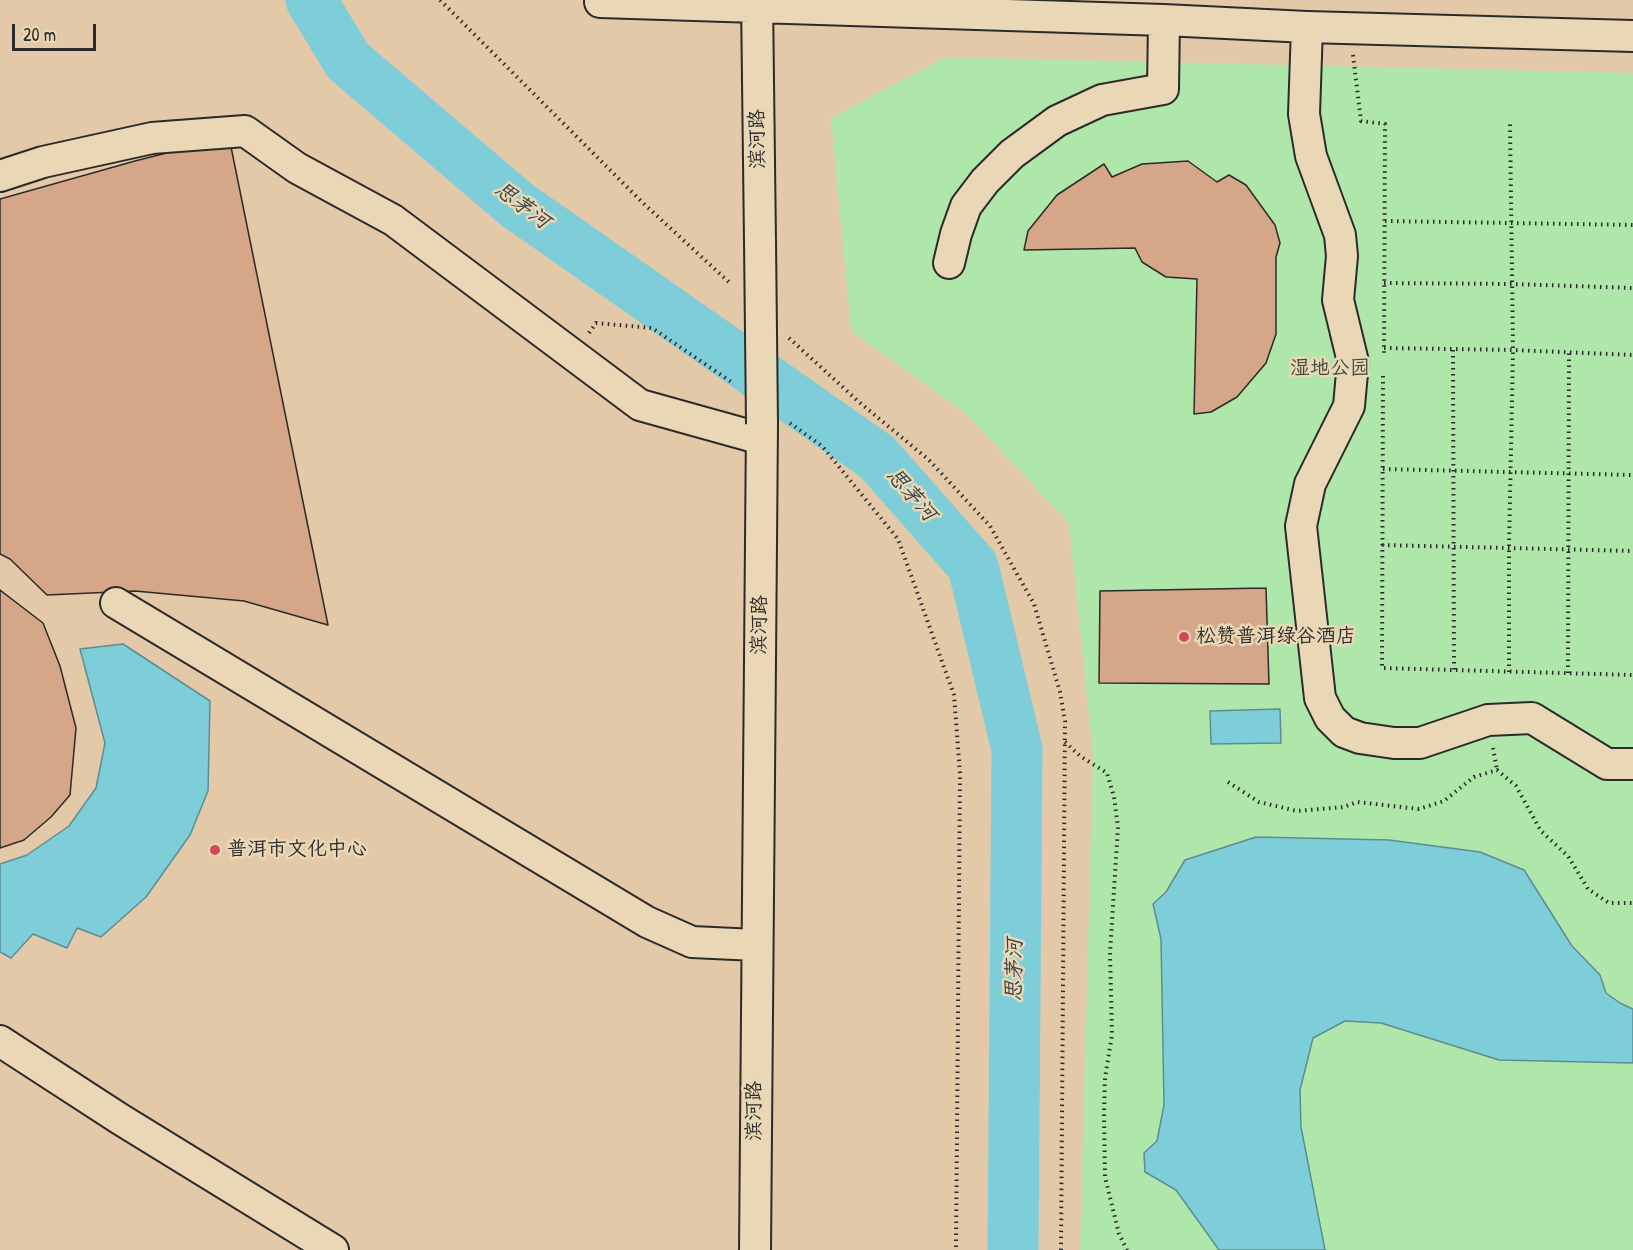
<!DOCTYPE html>
<html>
<head>
<meta charset="utf-8">
<style>
  body { margin:0 }
  #map { position:relative; width:1633px; height:1250px; overflow:hidden; background:#e4c9a8; font-family:"Patrick Hand",sans-serif }
  canvas { display:block }
  .scale { position:absolute; left:12px; top:24px; width:84px; height:27px; box-sizing:border-box; border:3px solid #2b2b2b; border-top:0; padding-left:8px; font-size:18px; line-height:21px; white-space:nowrap; color:#2b2b2b; -webkit-text-stroke:4px #e9d7b5; paint-order:stroke }
</style>
</head>
<body>
<div id="map">
<canvas width="1633" height="1250"></canvas>
<div class="scale">20 m</div>
</div>
<script>
const c = document.querySelector('canvas').getContext('2d');
c.lineJoin = 'round';
function fillPath(path, color) { c.fillStyle = color; c.fill(path, 'evenodd'); }
const shape = rows => new Path2D(rows.map(r => 'M' + r).join(''));
function trace(path, color, width, dash) { c.strokeStyle = color; c.lineWidth = width; c.lineCap = dash ? 'butt' : 'round'; c.setLineDash(dash || []); c.stroke(path); }
function write(font, color, halo, rows, align = 'center') {
  c.font = font + ' "Patrick Hand","LXGW WenKai TC",sans-serif'; c.lineWidth = 5; c.setLineDash([]); c.textBaseline = 'middle'; c.strokeStyle = halo; c.fillStyle = color; for (const [text, x, y, turn = 0] of rows) {
    c.save(); c.translate(x, y); c.rotate((+turn || 0) * Math.PI / 180); c.textAlign = isNaN(turn) ? turn : align; if (halo) c.strokeText(text, 0, 0); c.fillText(text, 0, 0); c.restore();
  }
}
fillPath(shape([
  [945,57,1633,73,1633,1250,1080,1250,1093,755,1069,523,965,413,851,331,831,118]
]), '#afe6a9');
const water = shape([
  [123,644,210,701,208,791,190,835,146,897,101,937,77,928,67,948,33,934,11,958,0,952,0,864,27,855,69,826,96,788,105,743,80,649,123,644],
  [1280,709,1281,743,1211,744,1210,711,1280,709],
  [1256,837,1389,840,1480,852,1524,870,1572,946,1600,975,1606,993,1620,1003,1633,1009,1633,1063,1499,1060,1381,1023,1345,1021,1313,1038,1300,1090,1301,1127,1325,1250,1219,1250,1176,1190,1145,1172,1144,1153,1157,1141,1164,1105,1161,939,1153,904,1166,892,1185,860,1256,837]
]);
fillPath(water, '#7eced9');
trace(water, '#5d8d93', 1.5);
trace(shape([
  [311,0,348,61,517,205,877,457,973,566,1017,749,1013,1250]
]), '#7eced9', 51);
const building = shape([
  [229,137,328,625,244,601,135,591,47,595,10,559,0,554,0,199,135,161,229,137],
  [1188,161,1217,182,1229,175,1246,185,1275,225,1280,243,1276,257,1276,334,1266,363,1237,397,1211,412,1194,414,1197,279,1166,277,1142,262,1135,248,1024,250,1028,231,1057,195,1104,164,1112,177,1142,164,1188,161],
  [1266,588,1269,684,1099,683,1100,591,1266,588],
  [0,590,43,623,60,666,76,728,70,795,51,817,24,840,0,848,0,590]
]);
fillPath(building, '#d5a687');
trace(building, '#2b2b2b', 1.5);
const minor = shape([
  [757,0,760,241],
  [600,2,1164,20,1307,27,1633,36],
  [1307,27,1304,114,1311,156,1340,235,1342,256,1338,300,1353,362,1349,406,1310,484,1301,526,1320,698,1330,718,1344,732,1360,738,1394,743,1420,743,1488,720,1532,718,1607,764,1633,764],
  [0,176,43,162,152,138,245,131,297,168,393,220,640,405,762,439],
  [949,263,956,234,966,206,985,181,1012,154,1057,121,1102,100,1163,89,1164,20],
  [116,603,647,922,692,942,756,945],
  [0,1041,120,1119,333,1250],
  [755,1250,762,424]
]);
trace(minor, '#2b2b2b', 34);
trace(shape([
  [440,0,643,203,731,284],
  [1353,55,1361,121,1385,124,1384,356],
  [1385,221,1633,225],
  [1384,283,1512,284,1633,288],
  [589,333,596,323,652,328,733,383],
  [789,338,859,402,929,460,990,526,1034,604,1060,692,1065,721,1061,1250],
  [1384,348,1513,350,1633,355],
  [1453,350,1454,670],
  [1383,376,1382,668,1633,675],
  [790,423,822,446,898,539,954,695,960,773,956,1250],
  [1383,469,1633,475],
  [1382,545,1633,551],
  [1509,672,1509,547,1513,350,1510,124],
  [1568,673,1569,353],
  [1065,742,1080,756,1107,773,1114,797,1118,827,1110,953,1112,1035,1105,1078,1104,1114,1105,1177,1119,1234,1127,1250],
  [1493,748,1497,770],
  [1228,782,1259,802,1297,811,1344,807,1357,802,1419,809,1444,801,1474,777,1497,770,1516,786,1541,831,1568,856,1588,889,1609,903,1633,903]
]), '#2b2b2b', 4, [1.5, 4.5]);
trace(minor, '#e9d7b5', 30);
const minorBridge = shape([
  [760,241,762,424]
]);
trace(minorBridge, '#2b2b2b', 34, []);
trace(minorBridge, '#e9d7b5', 30);
for (const [x, y, r, color] of [
  [1184,637,6,"#d1495b"],
  [215,850,6,"#d1495b"]
]) { const dot = new Path2D(); dot.arc(x, y, r, 0, 2 * Math.PI); c.fillStyle = color; c.fill(dot); trace(dot, '#e9d7b5', 2); }
write('20px', '#2b2b2b', '#e9d7b5', [
  ["滨河路",758,139,-91],
  ["滨河路",760,625,-89],
  ["滨河路",755,1111,-90]
]);
write('20px', '#3f473e', '#e9d7b5', [
  ["湿地公园",1330,369]
]);
write('20px', '#2b2b2b', '#e9d7b5', [
  ["松赞普洱绿谷酒店",1196,637],
  ["普洱市文化中心",227,850]
], 'left');
write('italic 21px', '#374345', '#e9d7b5', [
  ["思茅河",522,206,37],
  ["思茅河",911,495,49],
  ["思茅河",1015,970,-89]
]);
</script>
</body>
</html>
